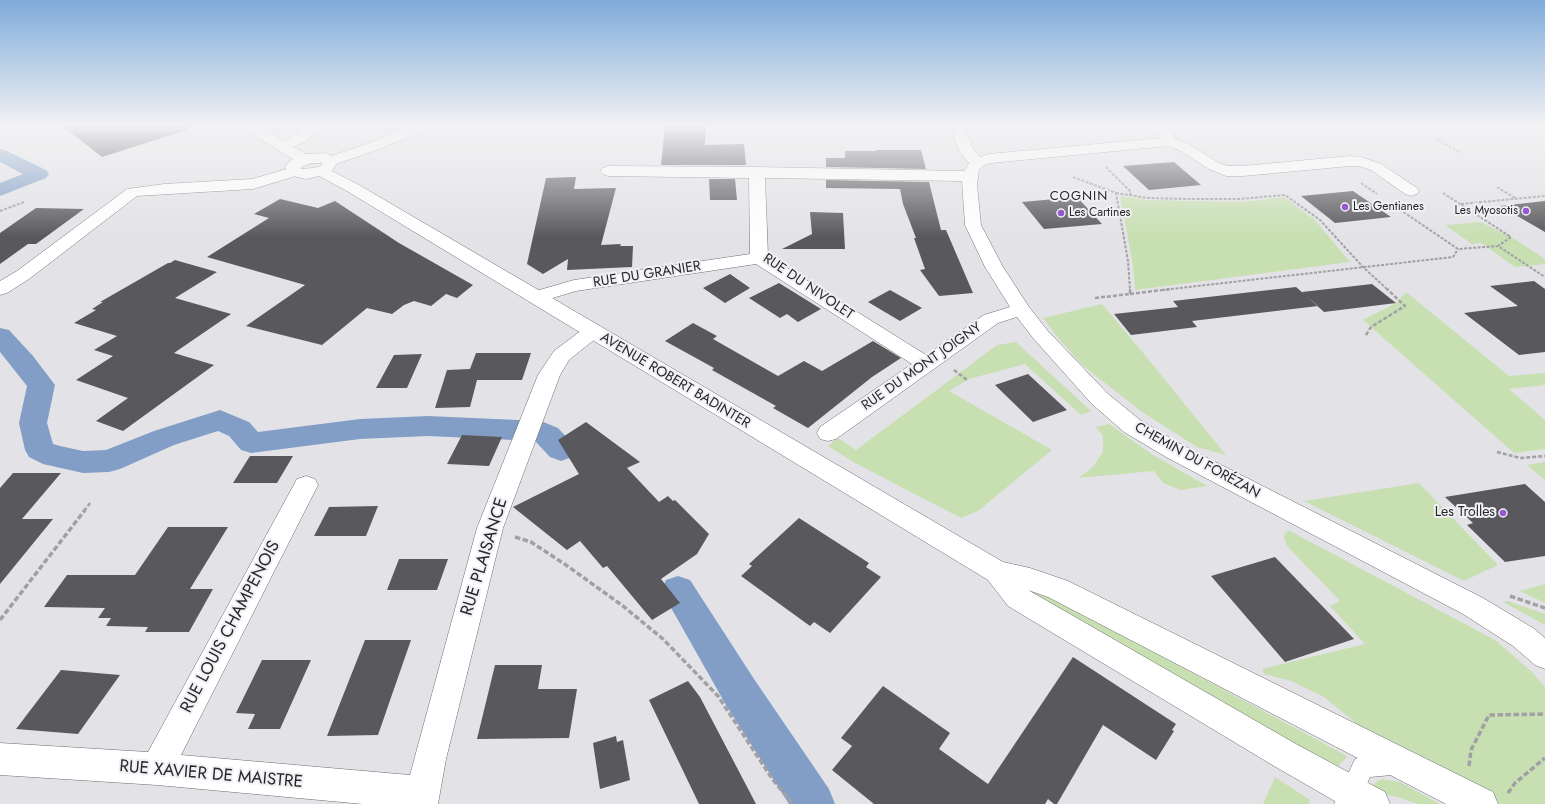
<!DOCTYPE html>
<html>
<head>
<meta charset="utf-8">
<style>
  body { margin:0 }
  canvas { display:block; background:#e3e3e7 }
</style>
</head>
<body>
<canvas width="1545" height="804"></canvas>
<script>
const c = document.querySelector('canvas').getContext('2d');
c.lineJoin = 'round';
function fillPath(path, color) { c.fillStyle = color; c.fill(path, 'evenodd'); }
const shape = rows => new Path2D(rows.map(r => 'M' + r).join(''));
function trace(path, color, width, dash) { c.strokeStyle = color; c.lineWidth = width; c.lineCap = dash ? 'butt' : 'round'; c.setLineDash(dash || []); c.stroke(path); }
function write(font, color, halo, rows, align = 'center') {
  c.font = font + ' Jost,sans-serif'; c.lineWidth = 4; c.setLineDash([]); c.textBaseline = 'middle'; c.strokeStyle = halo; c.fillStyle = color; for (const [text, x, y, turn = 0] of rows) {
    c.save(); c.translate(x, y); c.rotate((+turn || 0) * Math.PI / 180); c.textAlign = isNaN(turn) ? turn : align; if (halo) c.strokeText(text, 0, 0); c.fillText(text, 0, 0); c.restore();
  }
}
fillPath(shape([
  [1120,196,1148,200,1242,202,1284,197,1315,220,1350,262,1135,290,1133,265],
  [1481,222,1516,240,1545,259,1545,264,1515,267,1481,243,1472,244,1445,225],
  [1406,292,1509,376,1545,373,1545,385,1509,389,1545,420,1545,449,1514,453,1363,320,1396,303],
  [1102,304,1144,354,1226,455,1197,447,1142,412,1082,365,1059,339,1043,318],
  [1016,342,1091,411,1081,415,1025,364,969,379,949,391,1052,450,978,511,961,518,855,463,828,446,838,438,856,450,997,345],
  [1109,424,1153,455,1207,486,1181,490,1163,483,1154,471,1078,478,1092,468,1103,452,1103,436,1096,427],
  [1545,462,1545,480,1527,465],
  [1419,483,1498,565,1464,581,1304,501],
  [1290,531,1495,640,1531,671,1545,687,1545,804,1499,804,1459,788,1390,751,1324,697,1291,681,1264,674,1262,669,1365,644,1330,606,1340,601,1287,546,1284,537,1285,532],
  [1545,584,1545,603,1520,591],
  [1029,585,1347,756,1334,772,1025,593],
  [1508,601,1545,614,1545,625,1503,602],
  [1275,777,1310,800,1308,804,1263,804],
  [1382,779,1400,782,1440,804,1418,804,1401,798,1371,791,1369,787]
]), '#c8dfb2');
fillPath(shape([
  [0,149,7,151,46,170,49,174,46,178,0,196,0,183,23,174,0,162,0,149],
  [0,328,9,330,33,356,55,385,47,423,53,444,60,446,83,451,106,450,154,431,220,410,249,422,258,432,360,419,428,416,541,421,558,428,572,443,576,450,572,457,561,461,550,457,535,441,428,436,360,439,251,453,241,450,229,436,218,431,174,445,120,469,109,472,83,473,43,464,29,457,25,450,19,423,27,386,0,352,0,328],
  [678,576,690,580,754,679,829,789,835,804,789,804,726,705,661,590,666,580,678,576]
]), '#829ec6');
fillPath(shape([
  [61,125,190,125,190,129,102,157],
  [665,125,706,125,705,145,744,144,746,165,661,165],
  [876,150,921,150,926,169,826,167,826,158,845,158,845,151,876,151],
  [1174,162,1201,185,1149,190,1123,166],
  [576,177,574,189,616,188,601,245,621,244,620,246,633,246,632,267,567,270,568,259,543,274,527,264,546,178],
  [709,179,735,179,737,200,710,200],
  [826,180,929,182,941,230,946,230,973,293,939,296,920,270,925,269,914,238,916,238,903,204,900,189,826,188],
  [1353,191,1391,217,1335,223,1301,196],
  [1077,197,1102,224,1044,229,1022,202],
  [280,199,318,208,335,201,399,243,473,285,457,298,446,294,431,306,414,301,404,305,392,314,367,308,322,345,246,326,305,285,207,257,269,218,254,214],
  [1545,201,1545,232,1500,206],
  [36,208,84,209,36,244,28,244,0,264,0,233],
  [810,212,843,213,845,249,782,249,812,234],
  [175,260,217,272,175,298,231,314,174,353,214,365,123,431,96,421,128,398,76,380,113,356,94,350,117,336,74,323,96,310,92,309,103,302,100,302,168,263,170,263],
  [730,274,750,288,725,303,703,288],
  [1534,281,1545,289,1545,352,1519,355,1464,313,1518,306,1490,286],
  [779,283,821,309,798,322,787,314,780,318,749,298],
  [1372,284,1396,303,1324,312,1302,292],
  [1296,287,1318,306,1192,321,1197,327,1131,335,1114,314,1178,307,1173,301],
  [890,290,922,308,900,321,868,302],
  [693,323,717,336,713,339,778,376,804,361,822,371,873,341,901,358,872,377,808,428,773,408,776,406,712,370,714,368,665,341],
  [476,353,531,353,522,380,477,380,470,407,435,408,447,370,470,369],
  [422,354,407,388,376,388,394,355],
  [1028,374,1067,410,1033,422,995,385],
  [586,422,640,462,627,468,659,502,668,496,673,501,675,500,709,534,697,554,661,579,680,603,652,620,607,566,603,568,580,541,567,550,513,507,579,474,558,440],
  [462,435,502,437,489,466,447,464],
  [250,456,293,456,277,483,233,483],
  [13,473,61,473,22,519,53,519,0,584,0,488],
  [1525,484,1545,502,1545,556,1505,562,1467,525,1473,523,1445,497],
  [378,506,366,536,314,536,329,507],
  [799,518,869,563,866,567,881,577,830,633,814,622,810,626,741,576,752,566,749,564],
  [168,527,228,527,190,589,213,589,189,632,145,632,148,627,106,626,111,618,98,618,105,608,44,607,67,575,135,575],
  [1275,557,1354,639,1285,662,1211,576],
  [399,559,448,559,437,590,387,590],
  [365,640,411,640,378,735,327,736],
  [1073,657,1176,724,1172,730,1174,731,1156,760,1103,725,1057,804,1054,804,1048,799,1045,804,874,804,832,770,852,746,841,738,883,686,950,733,939,749,988,784],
  [262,660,311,660,280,729,248,729,255,714,236,713],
  [495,665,542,665,538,689,577,689,569,738,477,739],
  [61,670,120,675,78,734,16,729],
  [688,681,700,697,756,804,699,804,649,700],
  [616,736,617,742,623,740,630,780,600,789,593,743]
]), '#59595d');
const service = shape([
  [1392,753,1400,756,1403,764,1400,772,1392,775,1370,777,1358,804,1334,804,1355,759,1363,756,1392,753]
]);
const minor = shape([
  [307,125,321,125,307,141,287,150,282,151,277,150,275,147,277,144,297,135,307,125],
  [411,125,426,125,420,132,377,150,330,166,325,164,322,161,325,158,367,144,411,125],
  [950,125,964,125,973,149,980,157,989,154,1161,138,1159,134,1151,125,1166,125,1173,133,1175,139,1189,144,1219,163,1228,166,1243,166,1350,156,1361,157,1381,164,1417,188,1419,191,1417,194,1411,196,1405,194,1371,170,1359,166,1350,166,1243,176,1226,176,1209,169,1179,150,1168,146,991,163,983,166,979,170,977,185,981,225,1003,267,1029,307,1047,330,1107,393,1140,420,1182,445,1483,598,1533,628,1545,638,1545,669,1535,665,1513,646,1463,614,1166,457,1124,432,1091,403,1033,338,1017,317,998,323,836,439,828,441,820,439,817,433,820,427,912,364,756,264,576,291,536,303,529,301,526,297,529,293,574,280,750,254,749,178,608,176,603,174,600,171,603,168,608,166,757,167,964,171,969,163,959,151,950,125],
  [765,178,962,181,965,225,985,267,1010,307,984,315,926,355,768,256,765,178],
  [294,167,299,169,302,172,299,175,253,189,137,196,29,279,7,293,0,295,0,281,17,271,127,189,164,184,252,179,294,167],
  [593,325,600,327,603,331,600,335,569,360,560,375,503,528,446,759,438,804,363,804,157,785,0,775,0,743,148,752,297,479,306,476,315,479,318,485,181,755,410,775,477,528,538,375,554,351,586,327,593,325]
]);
const primary = shape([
  [240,125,256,125,306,154,325,153,330,155,338,161,332,171,359,185,1003,562,1030,568,1068,581,1493,792,1498,804,1446,804,1048,597,1028,590,1296,744,1385,792,1390,804,1340,804,1274,766,1008,606,988,580,347,191,319,176,306,179,289,175,285,167,290,161,293,159,242,128,240,125],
  [312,163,322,163,321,166,313,168,301,169,301,167,312,163]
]);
trace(service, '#6d6c70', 1);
trace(minor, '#6d6c70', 1);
trace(primary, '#6d6c70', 1);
trace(shape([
  [1437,139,1461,153],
  [1106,167,1131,192,1130,195],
  [1073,177,1116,193,1128,261,1130,290],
  [1361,183,1377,194],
  [1497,187,1515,198],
  [1116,193,1148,198,1189,199,1240,199,1285,195,1320,220,1363,267,1388,290],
  [1443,193,1511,237,1498,246],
  [1461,204,1545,196],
  [1396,207,1458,249,1498,246,1545,277],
  [0,211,24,202],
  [1162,290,1453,257,1458,249]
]), '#a1a1a4', 2, [3, 1.5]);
trace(shape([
  [1130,294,1171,289],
  [1095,298,1130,294,1130,289],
  [1366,335,1371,327,1405,306,1387,289],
  [954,370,967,380],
  [1497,452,1520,458,1545,456],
  [84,511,91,502]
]), '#a1a1a4', 2.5, [4, 2]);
trace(shape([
  [515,537,531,542,566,565,623,606,663,639,718,696,773,780,793,804],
  [1510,596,1545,608],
  [0,620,85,510],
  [1469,766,1471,750,1489,715,1545,714],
  [1508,793,1515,783,1545,758]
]), '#a1a1a4', 3.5, [5.5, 2.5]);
fillPath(service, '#fff');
fillPath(minor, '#fff');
fillPath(primary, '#fff');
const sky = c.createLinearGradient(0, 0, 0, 237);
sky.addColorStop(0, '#7fabda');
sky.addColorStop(0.53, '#f2f2f4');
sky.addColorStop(1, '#f2f2f400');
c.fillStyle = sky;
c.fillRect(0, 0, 1545, 237);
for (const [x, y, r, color] of [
  [1345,207,4,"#9459d0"],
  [1526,211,4,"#9459d0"],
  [1061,213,4,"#9459d0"],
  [1503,513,4,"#9459d0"]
]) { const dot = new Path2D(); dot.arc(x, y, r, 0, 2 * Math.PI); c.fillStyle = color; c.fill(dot); trace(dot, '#f0f0f5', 1.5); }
write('12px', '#282729', '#f0f0f5', [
  ["Les Gentianes",1353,207],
  ["Les Myosotis",1518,211,"right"],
  ["Les Cartines",1069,213]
], 'left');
c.letterSpacing = '1px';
write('13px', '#282729', '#f0f0f5', [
  ["COGNIN",1079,197]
]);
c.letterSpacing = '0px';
write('14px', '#282729', '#f0f0f5', [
  ["RUE DU GRANIER",647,275,-9],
  ["RUE DU NIVOLET",808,287,34],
  ["RUE DU MONT JOIGNY",922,367,-35],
  ["AVENUE ROBERT BADINTER",675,381,31],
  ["CHEMIN DU FORÉZAN",1197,461,29]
]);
write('14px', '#282729', '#f0f0f5', [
  ["Les Trolles",1495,513]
], 'right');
write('17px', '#282729', '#f0f0f5', [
  ["RUE PLAISANCE",485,557,-73],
  ["RUE LOUIS CHAMPENOIS",231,627,-62],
  ["RUE XAVIER DE MAISTRE",211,775,5]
]);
</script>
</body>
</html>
